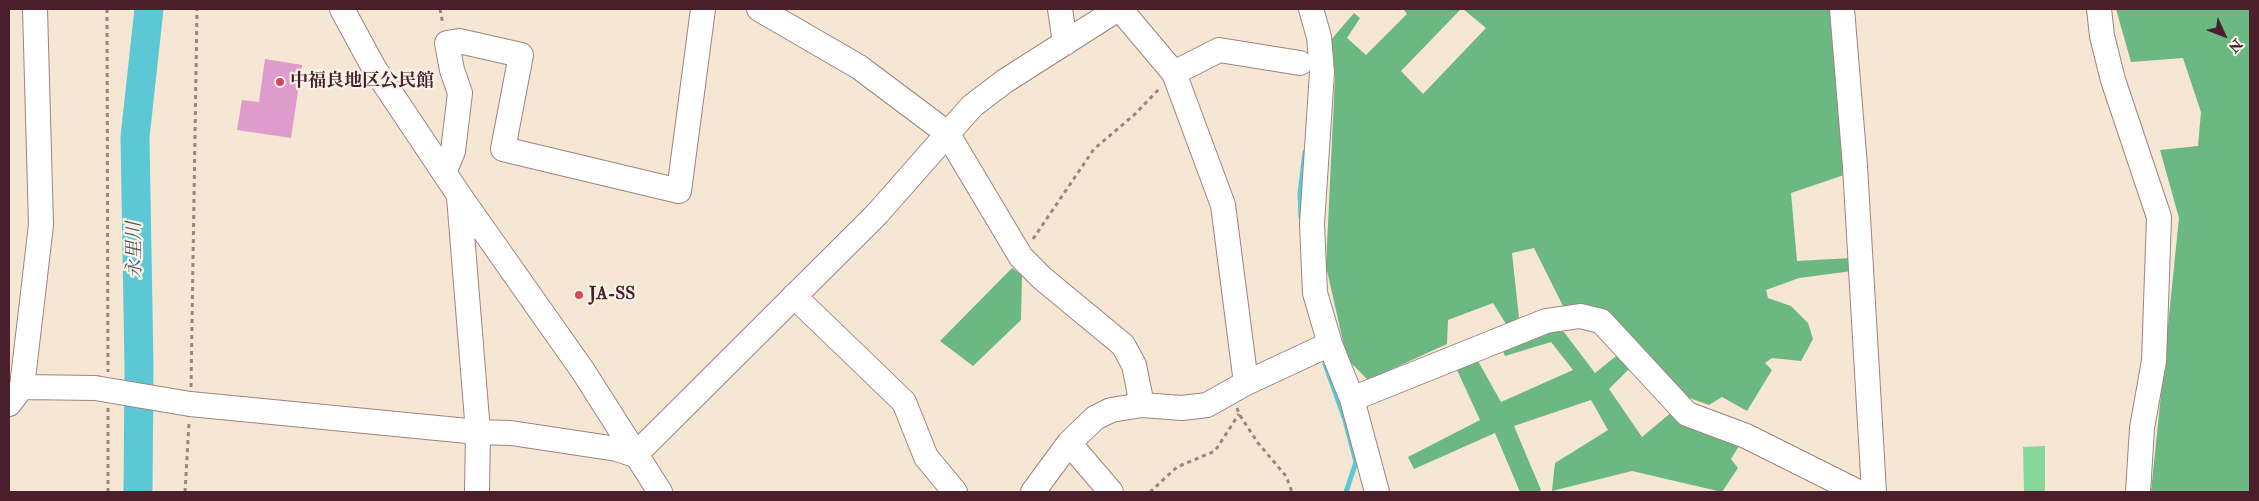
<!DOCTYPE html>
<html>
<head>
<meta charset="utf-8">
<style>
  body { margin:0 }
  #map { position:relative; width:2259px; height:501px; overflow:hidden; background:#f5e7d3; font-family:"IM FELL Double Pica",serif }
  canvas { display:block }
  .frame { position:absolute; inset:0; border:10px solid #4a1f2b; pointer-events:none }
  .north { position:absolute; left:2199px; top:10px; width:50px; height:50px; -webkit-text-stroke:4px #f7f3e8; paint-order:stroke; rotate:133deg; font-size:14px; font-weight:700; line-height:20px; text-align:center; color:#4a1f2b }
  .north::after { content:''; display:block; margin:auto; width:18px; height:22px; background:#4a1f2b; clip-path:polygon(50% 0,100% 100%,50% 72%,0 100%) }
</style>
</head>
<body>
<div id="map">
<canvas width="2259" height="501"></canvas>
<div class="frame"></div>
<div class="north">N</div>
</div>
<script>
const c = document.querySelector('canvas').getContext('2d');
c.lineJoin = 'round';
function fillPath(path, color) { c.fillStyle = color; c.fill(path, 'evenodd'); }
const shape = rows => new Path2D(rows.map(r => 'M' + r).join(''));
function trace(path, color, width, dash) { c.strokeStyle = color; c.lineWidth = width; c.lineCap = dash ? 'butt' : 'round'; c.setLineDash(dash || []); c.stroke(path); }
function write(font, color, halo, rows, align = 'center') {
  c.font = font + ' "IM FELL Double Pica","Noto Serif JP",serif'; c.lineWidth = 4.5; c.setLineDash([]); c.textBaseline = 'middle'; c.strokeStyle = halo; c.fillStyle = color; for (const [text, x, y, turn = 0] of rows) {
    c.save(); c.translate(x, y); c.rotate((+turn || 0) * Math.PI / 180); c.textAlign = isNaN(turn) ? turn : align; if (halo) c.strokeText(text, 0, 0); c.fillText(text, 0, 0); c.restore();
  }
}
fillPath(shape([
  [2045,446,2045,492,2024,492,2023,447]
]), '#84d89a');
fillPath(shape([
  [1403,9,1461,9,1401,71,1423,94,1486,28,1463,9,1833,9,1844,175,1791,193,1797,261,1851,258,1852,271,1799,278,1766,290,1768,298,1791,306,1808,323,1813,339,1801,361,1772,358,1765,363,1772,370,1747,411,1722,397,1709,405,1684,396,1607,316,1563,306,1534,248,1512,253,1519,318,1506,324,1493,303,1448,320,1447,344,1368,380,1347,359,1326,266,1335,77,1330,41,1354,13,1360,18,1347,38,1366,55,1407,14],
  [2116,9,2250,9,2250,492,2151,492,2179,218,2160,150,2198,146,2201,112,2183,58,2131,62],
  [1012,268,1022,275,1021,320,973,366,940,341],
  [1544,329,1564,332,1595,373,1620,353,1632,366,1609,389,1642,437,1673,411,1742,441,1731,459,1738,468,1722,492,1632,471,1552,491,1555,463,1608,430,1591,400,1514,426,1541,490,1537,492,1520,492,1495,433,1414,469,1408,457,1480,420,1457,370,1478,361,1501,402,1573,370,1551,342,1505,356,1501,347]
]), '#6bb882');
trace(shape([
  [1301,218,1300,193,1305,152],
  [1325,364,1345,420,1356,462,1346,492]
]), '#5cc8d6', 5);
trace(shape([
  [138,492,139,367,135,137,149,9]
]), '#5cc8d6', 29);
fillPath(shape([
  [265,59,302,65,291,138,237,130,242,100,259,102]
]), '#de9bcb');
const minor = shape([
  [342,9,374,68,459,195,583,371,660,492],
  [759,9,859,67,947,133,1021,257,1042,278,1123,345,1134,365,1142,405,1182,408,1207,405,1246,383,1330,344],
  [1060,9,1065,43],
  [1120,9,1174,73,1223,205,1246,383],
  [1311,9,1319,37,1322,72,1312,224,1315,293,1330,344,1352,399,1377,492],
  [1842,9,1855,166,1874,492],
  [2099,9,2102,36,2113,80,2159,217,2154,361,2142,428,2138,492],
  [1174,73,1219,50,1300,63],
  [444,173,453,151,460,93,452,70,447,43,459,41,521,55,503,149,679,191,703,9],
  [459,197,478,432,477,492],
  [794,296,904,402,926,457,955,492],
  [22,387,95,388],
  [1352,399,1546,321,1580,316,1601,321,1687,414,1746,436,1858,492],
  [9,404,22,387,41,225,35,9],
  [190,404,478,432,511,433,617,449,635,455,877,214,972,106,1005,81,1118,9],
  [1069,443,1111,492],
  [1033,492,1069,443,1095,418,1111,410,1142,405]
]);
trace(minor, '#a0837f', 26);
trace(shape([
  [107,9,108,372],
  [440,9,443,25],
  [1033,239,1094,149,1134,115,1160,88],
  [191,387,197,9],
  [1237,408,1239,414,1258,443,1286,476,1292,492],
  [108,492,108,408],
  [185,492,189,423],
  [1150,492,1177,467,1215,451,1239,414]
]), '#a0837f', 3, [4, 4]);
trace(minor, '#fff', 24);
const minorBridge = shape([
  [95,388,190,404]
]);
trace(minorBridge, '#a0837f', 26, []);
trace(minorBridge, '#fff', 24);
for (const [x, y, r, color] of [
  [280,82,5,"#d1495b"],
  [579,295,5,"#d1495b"]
]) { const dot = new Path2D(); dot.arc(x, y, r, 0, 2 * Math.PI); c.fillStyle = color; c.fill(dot); trace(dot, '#f7f3e8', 2); }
write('bold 18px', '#4a1f2b', '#f7f3e8', [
  ["中福良地区公民館",290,82],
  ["JA-SS",589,295]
], 'left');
write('italic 19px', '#4f525e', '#f7f3e8', [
  ["永里川",136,250,-91]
]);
</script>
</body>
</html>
